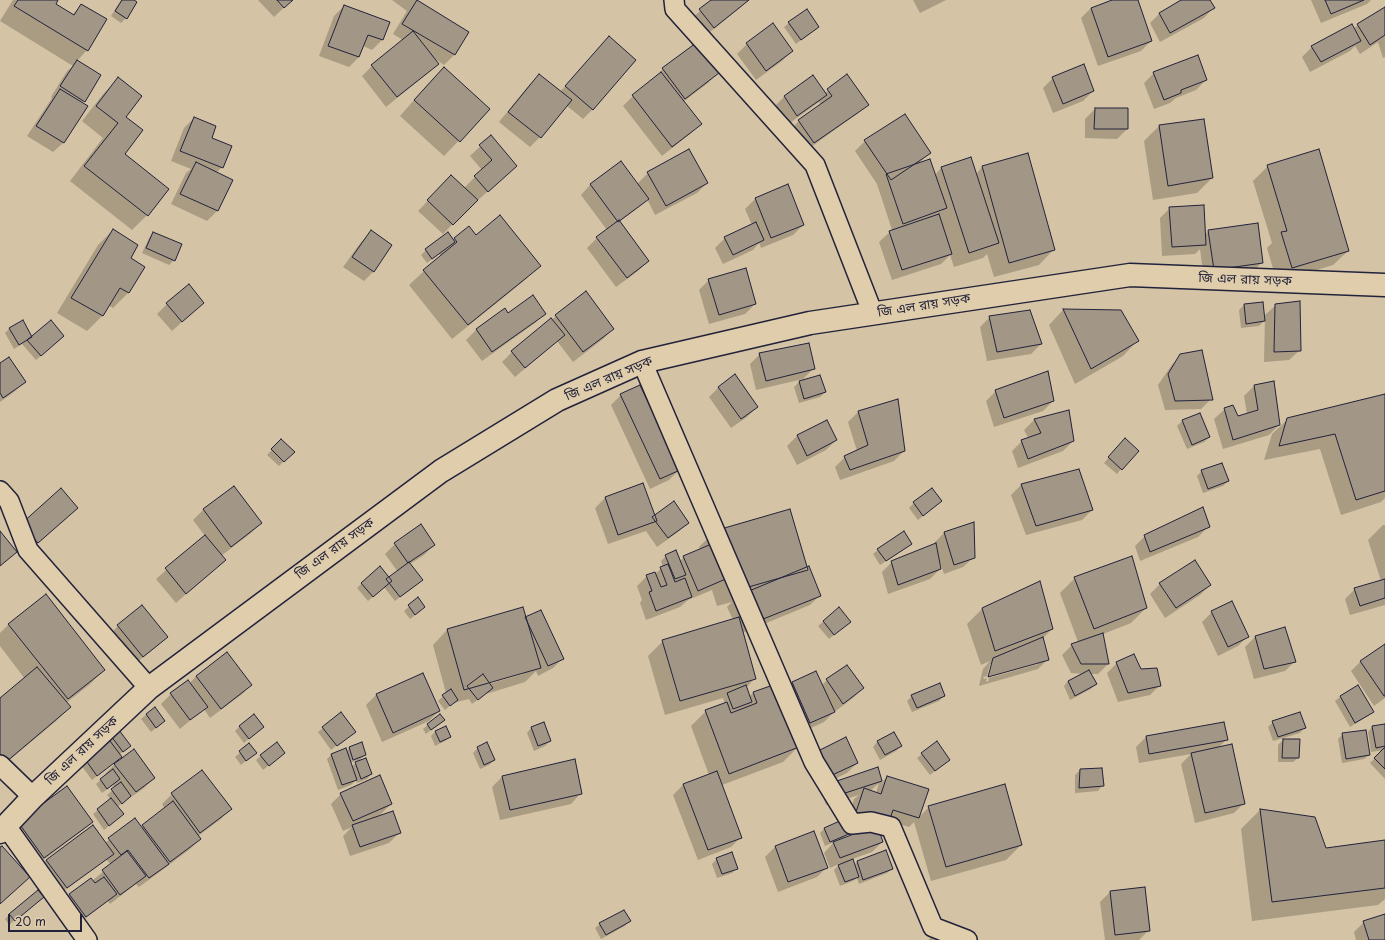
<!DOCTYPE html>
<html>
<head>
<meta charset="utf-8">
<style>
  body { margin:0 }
  #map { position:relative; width:1385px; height:940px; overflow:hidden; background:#d4c3a4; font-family:"Playpen Sans",sans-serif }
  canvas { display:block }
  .scale { position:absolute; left:8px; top:914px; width:74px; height:18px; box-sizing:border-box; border:2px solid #22223b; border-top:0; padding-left:5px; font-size:12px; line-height:14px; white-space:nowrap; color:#22223b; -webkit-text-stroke:3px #dfcdab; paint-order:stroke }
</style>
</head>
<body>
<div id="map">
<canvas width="1385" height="940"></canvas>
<div class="scale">20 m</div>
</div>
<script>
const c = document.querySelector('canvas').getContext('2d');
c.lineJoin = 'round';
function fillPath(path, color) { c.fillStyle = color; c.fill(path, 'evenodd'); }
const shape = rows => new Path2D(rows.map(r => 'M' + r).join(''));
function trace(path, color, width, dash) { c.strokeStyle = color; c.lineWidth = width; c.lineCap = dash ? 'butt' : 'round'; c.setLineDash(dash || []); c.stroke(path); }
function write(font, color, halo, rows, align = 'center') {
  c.font = font + ' "Playpen Sans","Noto Sans Bengali",sans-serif'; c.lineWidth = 3.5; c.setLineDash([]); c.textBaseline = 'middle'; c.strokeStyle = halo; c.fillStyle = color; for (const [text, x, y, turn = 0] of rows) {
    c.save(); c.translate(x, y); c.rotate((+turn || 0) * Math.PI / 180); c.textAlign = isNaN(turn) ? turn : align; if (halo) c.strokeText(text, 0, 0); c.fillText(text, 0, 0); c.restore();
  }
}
fillPath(shape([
  [13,0,57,0,55,4,72,15,81,6,105,20,87,50,77,61,84,101,81,103,86,106,63,143,53,152,27,136,52,98,51,97,67,71,73,66,0,21],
  [121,0,132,0,126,18,121,23,111,16],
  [258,0,292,0,274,17],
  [392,0,419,0,418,2,468,32,454,55,444,65,434,58,437,64,428,73,386,107,362,76,372,66,403,40,393,34,407,11],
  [712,0,748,0,741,7,704,37,690,20],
  [913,0,946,0,920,13],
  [1115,0,1137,0,1151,41,1141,51,1098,66,1081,18,1091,8],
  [1183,0,1209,0,1213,8,1204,18,1160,42,1150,23,1160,13],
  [1311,0,1371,0,1367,4,1321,23],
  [344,6,389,23,382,40,372,50,363,46,359,57,349,67,319,56,334,16],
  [1385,8,1385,57,1383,58,1378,42,1360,54,1355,46,1350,51,1310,72,1302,57,1312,47,1353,29,1358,25],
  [806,10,818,27,796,44,784,27],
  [609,37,593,109,583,119,566,105,540,137,530,147,499,122,529,85,539,75,560,92],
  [696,44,717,73,708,83,683,102,700,124,690,134,662,156,623,106,633,96,653,80,663,69],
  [747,44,792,51,782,61,756,80,737,54],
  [1154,73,1206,80,1196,90,1176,98,1170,103,1154,109,1144,83],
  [847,76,867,104,857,114,804,152,789,131,799,121,821,105,819,102,787,125,774,107,784,97,813,77,825,93],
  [119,78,125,117,123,154,147,215,132,230,70,181,103,138,82,121,104,93],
  [1053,78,1093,91,1083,101,1053,113,1043,88],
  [429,83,489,109,444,156,400,116],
  [1095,109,1127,129,1117,139,1085,138,1085,119],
  [194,118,211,139,222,167,216,173,232,180,217,211,207,221,171,204,186,173,191,169,171,161,184,128],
  [1159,126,1212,178,1197,193,1153,200,1144,141],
  [490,137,516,166,477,201,476,200,443,234,418,211,452,176,464,188,482,170,470,156],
  [865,141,929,153,918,164,935,175,942,167,976,174,983,166,1053,250,1039,265,994,277,987,254,983,258,954,267,950,255,941,264,892,280,879,242,892,230,877,184,855,151],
  [621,163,637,184,648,173,707,183,697,193,655,215,647,199,638,208,619,222,648,261,638,271,616,287,587,248,597,238,607,230,581,195,590,185],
  [1268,166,1348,251,1333,265,1277,282,1267,248,1272,243,1253,181],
  [787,186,803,225,793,235,761,248,759,243,753,250,723,264,715,248,725,238,752,225,745,209,755,199],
  [1170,208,1204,235,1209,231,1262,262,1252,273,1204,279,1200,249,1195,254,1162,256,1160,218],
  [469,227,476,236,540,265,525,280,452,339,409,285,424,271,441,256,439,254,427,263,421,255,426,250,453,240],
  [113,230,129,258,144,267,128,293,113,308,108,305,102,316,87,331,57,313,98,245],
  [371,232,374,271,364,281,343,267,361,242],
  [153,233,174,260,169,265,142,253,149,238],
  [709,280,755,304,745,314,709,324,699,290],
  [203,303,172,331,157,314,167,304],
  [1262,303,1264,321,1259,326,1241,328,1239,310,1244,305],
  [1276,305,1300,350,1289,360,1264,362,1265,315],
  [504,310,508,314,545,313,535,323,482,361,466,340,476,330],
  [1063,310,1120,311,1137,341,1123,356,1075,384,1049,325],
  [1029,311,1041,344,1031,354,987,361,980,327,990,317],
  [556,316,613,329,603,339,573,362,557,341,515,377,502,362,512,352],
  [10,328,32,338,58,341,36,360,22,344,14,349,5,333],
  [760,354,813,369,803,379,756,390,750,364],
  [1181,355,1211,399,1201,409,1165,410,1158,385,1171,366],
  [0,364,24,382,14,392,0,402],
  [820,376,825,392,820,397,799,403,794,387,799,382],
  [1254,386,1279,425,1269,435,1223,449,1214,419,1225,409,1238,417,1247,414,1244,396],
  [719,387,757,407,747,417,731,428,709,397],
  [996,391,1053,401,1043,411,994,427,986,401],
  [621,395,679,470,669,480,650,489,611,405],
  [1385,395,1385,498,1381,502,1341,515,1320,449,1264,460,1272,434,1288,419],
  [897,400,904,451,894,461,840,480,835,467,845,457,857,451,848,422,858,412],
  [1068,411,1073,441,1063,451,1018,468,1012,451,1022,441,1029,439,1024,430,1034,420],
  [1200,414,1209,437,1204,442,1187,449,1177,426,1182,421],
  [827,421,836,440,826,450,797,465,787,446,797,436],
  [281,440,293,452,279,466,267,455],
  [1121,444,1121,469,1117,474,1104,463],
  [1079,470,1092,510,1082,520,1026,535,1011,495,1021,485],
  [1202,471,1228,481,1223,486,1203,493,1197,476],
  [234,487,261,523,251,533,221,556,224,560,176,603,156,579,205,536,193,520,203,510],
  [605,498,654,516,688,523,678,532,657,547,646,531,608,544,595,508],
  [941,501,918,520,909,508,914,503],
  [67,518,28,552,12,534],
  [973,523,974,557,963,567,944,574,940,562,939,562,940,569,930,579,888,594,882,572,892,562,935,544,934,543,944,533],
  [1383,525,1385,525,1385,605,1350,615,1345,599,1355,589,1381,581,1368,540],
  [1208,527,1198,537,1140,561,1135,546,1145,536],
  [714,532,806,568,820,595,810,605,742,633,755,678,746,688,749,697,753,693,775,685,798,747,783,762,722,785,741,837,731,847,698,860,673,795,683,785,709,775,691,726,706,711,725,704,723,698,665,715,648,656,663,641,733,620,727,607,732,602,717,606,712,590,688,600,680,607,646,620,640,603,642,600,637,586,647,576,655,574,663,567,661,561,666,556,680,561,684,557,700,550,699,547],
  [911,543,906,548,880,565,873,554,878,550],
  [395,544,434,545,424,555,410,564,422,580,395,601,384,587,368,601,357,588,362,583,389,578,398,572,385,554],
  [1075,578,1146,608,1131,623,1103,634,1108,664,1098,674,1090,674,1096,684,1091,689,1070,700,1064,686,1068,681,1085,674,1071,673,1062,655,1072,645,1078,642,1060,593],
  [1039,582,1052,629,1042,639,1048,659,1038,669,979,686,983,669,990,661,981,665,967,624,982,609],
  [1038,662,1038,664,989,678,988,682,986,681,987,678,984,679,983,677,987,676,990,664],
  [1160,584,1210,585,1200,595,1165,618,1150,594],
  [418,599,419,612,410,619,404,611],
  [142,607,166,637,156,647,132,666,108,636,118,626],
  [839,609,845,626,829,639,818,626],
  [1212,612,1248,636,1238,646,1218,656,1202,622],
  [525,618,563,658,553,668,538,676,536,671,525,682,486,694,472,704,469,699,453,703,445,710,438,701,446,693,433,645,447,630],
  [523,672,523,674,489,684,488,682],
  [9,624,104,670,89,685,66,703,70,707,55,722,0,768,0,700,25,679,0,646,0,633],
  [1285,628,1295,661,1285,671,1254,679,1245,647,1255,637],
  [1385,645,1385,698,1374,706,1351,671,1361,661],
  [1117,663,1160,685,1150,695,1118,702,1107,673],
  [423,674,439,711,429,721,382,742,366,705,376,695],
  [196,676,251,685,241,695,210,718,204,709,180,729,161,704,171,694,189,684],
  [827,680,863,688,853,698,833,713,824,722,800,733,782,693,792,683,822,685],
  [1358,686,1373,712,1368,716,1350,727,1335,701,1340,697],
  [912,696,944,696,939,701,912,712,907,701],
  [154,708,164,721,151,732,141,719],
  [341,714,354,732,331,750,318,732],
  [440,715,443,720,426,734,423,729],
  [1273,722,1304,728,1300,733,1273,741,1268,727],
  [543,723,550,741,545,746,534,751,527,733,531,728],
  [1224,723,1227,739,1218,748,1244,803,1234,813,1195,823,1181,764,1191,754,1139,763,1136,747,1146,737],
  [1385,725,1385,779,1370,763,1384,750,1371,752,1368,732,1372,727],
  [240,726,262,727,244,743,235,731],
  [436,731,450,737,445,741,435,746,431,736],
  [894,733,901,746,896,751,880,760,873,747,877,742],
  [1343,734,1369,755,1364,759,1342,763,1338,739],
  [112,737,130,746,119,755,120,757,115,762,92,780,81,765,108,743,107,742],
  [1283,740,1298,758,1293,762,1278,762,1278,745],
  [249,745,255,753,241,765,235,757],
  [350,748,365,755,357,762,371,774,367,779,357,783,356,780,351,785,338,790,327,759,332,754,346,751],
  [358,760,352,767,350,763],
  [478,748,494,760,489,765,480,769,473,753],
  [284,753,263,770,256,760,261,756],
  [922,754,949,760,930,775,917,758],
  [806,763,857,763,847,773,818,787],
  [115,764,154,778,144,788,117,807,123,814,104,830,93,814,111,800,107,795,115,788,113,785,102,793,96,784,106,775,105,774],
  [877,768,882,782,887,777,919,817,929,807,1021,845,1006,860,931,881,914,822,909,827,888,821,879,833,882,842,872,852,852,859,854,865,857,862,885,851,892,868,887,873,859,884,857,878,853,881,840,886,834,870,841,863,830,868,824,853,834,842,825,846,820,833,825,828,847,834,841,840,865,831,846,825,854,799,859,795,826,805,822,794,832,784],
  [879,783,876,793,870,791],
  [1080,770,1102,786,1098,791,1075,793,1075,775],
  [202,771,230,809,221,819,198,836,200,839,190,849,157,874,139,887,136,884,110,904,108,901,75,926,60,905,69,895,91,879,92,881,111,865,106,859,56,897,37,870,46,860,105,843,135,820,141,828,165,809,162,804,172,794],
  [502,777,581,793,571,804,500,820,492,787],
  [341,794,391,804,381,814,375,817,399,833,389,843,350,856,343,836,352,827,343,831,331,804],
  [1260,810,1326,849,1385,841,1385,899,1378,905,1252,921,1241,829],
  [92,822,82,831,34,867,9,833,19,823],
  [814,832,827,867,817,877,778,892,765,857,775,847],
  [717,859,737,868,732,873,717,878,712,864],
  [1110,892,1149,930,1139,940,1105,940,1100,902],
  [38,901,9,925,5,919,10,914],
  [1385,915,1385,940,1356,940,1354,932,1364,922],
  [629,921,625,926,601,939,595,928,600,924],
  [953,923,965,940,928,940]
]), '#0003');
const building = shape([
  [18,0,58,0,56,4,74,15,81,4,107,19,88,51,14,6,18,0],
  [122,0,134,0,137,2,127,19,115,11,122,0],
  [277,0,293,0,284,8,277,0],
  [417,0,469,32,455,55,402,24,417,0],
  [711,0,749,0,714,28,699,9,711,0],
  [1112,0,1138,0,1152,41,1108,57,1091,8,1112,0],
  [1181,0,1210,0,1215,8,1170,33,1159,13,1181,0],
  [1325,0,1364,0,1331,14,1325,0],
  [344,5,390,22,383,40,368,35,359,57,328,46,344,5],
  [1385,7,1385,35,1370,45,1357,24,1385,7],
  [807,9,819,27,801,40,788,22,807,9],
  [773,23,793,51,766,71,746,43,773,23],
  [1352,24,1361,41,1321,62,1311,46,1352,24],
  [413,31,439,64,397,97,371,65,413,31],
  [609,36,636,60,593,110,565,86,609,36],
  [696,43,719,73,685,99,662,68,696,43],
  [1198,55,1207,80,1181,90,1181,93,1164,100,1153,72,1198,55],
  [77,60,101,75,85,102,60,86,77,60],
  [1084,64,1094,91,1063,104,1052,77,1084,64],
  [444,67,490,109,460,142,414,100,444,67],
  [661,72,702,124,672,147,632,95,661,72],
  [539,74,572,100,541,138,508,112,539,74],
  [847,74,869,105,814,143,798,120,832,96,827,89,847,74],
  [813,75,827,95,797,116,784,96,813,75],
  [118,77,142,96,126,117,143,130,125,154,169,189,148,216,84,166,118,123,96,106,118,77],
  [60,89,88,106,64,143,36,126,60,89],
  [1095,108,1128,108,1128,129,1094,129,1095,108],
  [905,114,931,153,891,180,864,140,905,114],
  [194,117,216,126,212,138,232,146,223,168,180,151,194,117],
  [1204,119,1213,178,1168,186,1159,125,1204,119],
  [491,135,517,166,488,192,474,176,492,160,479,145,491,135],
  [689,149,708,183,666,206,647,172,689,149],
  [1319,149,1349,251,1292,268,1281,232,1287,231,1267,165,1319,149],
  [1028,153,1055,250,1009,263,982,166,1028,153],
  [971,157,999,243,969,253,941,167,971,157],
  [930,159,947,208,903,224,886,174,930,159],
  [621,161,649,199,618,222,590,184,621,161],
  [196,162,233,180,218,211,180,194,196,162],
  [451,175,478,200,453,225,427,200,451,175],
  [788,184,804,225,771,238,755,198,788,184],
  [1204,205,1206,245,1172,247,1169,207,1204,205],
  [939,214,952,254,902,270,889,231,939,214],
  [500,215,541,266,468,325,423,270,457,242,454,238,469,226,476,235,500,215],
  [619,220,649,261,627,278,596,237,619,220],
  [756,222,764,240,733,255,724,237,756,222],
  [1258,223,1263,263,1214,270,1208,230,1258,223],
  [113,229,138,245,131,258,145,267,129,293,120,288,103,316,71,298,113,229],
  [371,230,392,245,374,272,352,257,371,230],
  [153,232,182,244,175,261,146,248,153,232],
  [448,232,455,242,432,259,425,249,448,232],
  [746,268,756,304,719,315,708,279,746,268],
  [189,284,204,303,182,322,166,303,189,284],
  [586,291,614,329,583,352,555,315,586,291],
  [533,295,546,314,492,352,476,329,505,308,508,313,533,295],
  [1300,301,1301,351,1274,352,1275,304,1300,301],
  [1263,302,1265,321,1246,324,1244,304,1263,302],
  [1063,309,1121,310,1139,341,1091,369,1063,309],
  [1030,310,1042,344,997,352,989,316,1030,310],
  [551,318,565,335,525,368,511,351,551,318],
  [23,320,32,337,19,345,9,328,23,320],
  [51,320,64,336,41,356,27,340,51,320],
  [809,343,815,369,766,381,759,353,809,343],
  [1202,350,1213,400,1175,401,1168,374,1180,354,1202,350],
  [9,357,26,382,3,398,0,393,0,363,9,357],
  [1048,371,1054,401,1004,418,995,390,1048,371],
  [735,374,758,407,741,419,718,387,735,374],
  [820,375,826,392,804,399,799,381,820,375],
  [1274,381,1280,425,1233,440,1224,408,1233,405,1238,416,1258,410,1254,385,1274,381],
  [640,385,680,470,660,479,620,394,640,385],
  [1385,394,1385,491,1356,500,1335,434,1279,446,1287,418,1385,394],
  [898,399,905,451,850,470,844,456,868,445,858,411,898,399],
  [1069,410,1074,441,1028,459,1021,440,1041,433,1034,419,1069,410],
  [1200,413,1210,437,1192,445,1182,420,1200,413],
  [827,420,837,440,807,456,797,435,827,420],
  [1125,438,1139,451,1122,470,1108,457,1125,438],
  [281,439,295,452,284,462,271,449,281,439],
  [1222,463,1229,481,1208,489,1201,470,1222,463],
  [1079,469,1093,510,1036,526,1021,484,1079,469],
  [643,483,657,521,618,535,605,497,643,483],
  [234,486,262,523,231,547,203,509,234,486],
  [61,488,78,508,38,543,21,524,61,488],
  [932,488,942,501,923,516,913,502,932,488],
  [674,501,689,523,668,538,652,517,674,501],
  [1203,507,1210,527,1150,552,1144,535,1203,507],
  [790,509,808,570,731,592,714,531,790,509],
  [974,522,975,558,954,565,944,532,974,522],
  [421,524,435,545,408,563,394,543,421,524],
  [0,531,17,552,0,566,0,531],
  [904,531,912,544,886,561,877,549,904,531],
  [205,535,226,560,186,594,165,568,205,535],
  [714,543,728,578,698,591,683,556,714,543],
  [936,543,941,569,898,585,891,561,936,543],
  [676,550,686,575,675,579,665,555,676,550],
  [1132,556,1147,608,1094,629,1074,577,1132,556],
  [1195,560,1211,585,1176,608,1159,583,1195,560],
  [409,562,423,580,400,597,386,579,409,562],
  [668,564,675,582,685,578,692,597,656,611,649,592,652,591,646,575,655,572,661,587,667,585,660,567,668,564],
  [380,566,392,581,373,597,361,583,380,566],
  [809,566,821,596,748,625,737,596,809,566],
  [1385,579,1385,598,1360,606,1354,588,1385,579],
  [1040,581,1053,629,995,651,982,608,1040,581],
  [46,594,105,670,68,699,8,624,46,594],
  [418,597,425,607,415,615,408,605,418,597],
  [1232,601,1249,637,1228,647,1211,611,1232,601],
  [142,605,168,637,143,657,117,625,142,605],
  [523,607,541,668,464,690,447,629,523,607],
  [839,607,851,622,834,635,823,621,839,607],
  [541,610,564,659,548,666,525,617,541,610],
  [739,617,756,679,680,701,662,640,739,617],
  [1285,627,1296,662,1264,669,1255,636,1285,627],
  [1103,633,1109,664,1081,664,1071,644,1103,633],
  [1043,637,1049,660,988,677,993,658,1043,637],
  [1385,644,1385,696,1384,696,1360,661,1385,644],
  [227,652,252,685,221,709,196,676,227,652],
  [1134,654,1141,669,1157,668,1161,686,1128,693,1116,662,1134,654],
  [847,665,864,688,843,704,826,679,847,665],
  [37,667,71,707,6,762,0,754,0,698,37,667],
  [1089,670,1097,684,1075,696,1068,681,1089,670],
  [816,671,835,712,810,723,792,682,816,671],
  [423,673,440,711,393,733,376,694,423,673],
  [483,674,493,688,478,700,467,686,483,674],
  [188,680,208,707,190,720,170,693,188,680],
  [940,683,945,696,917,708,911,695,940,683],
  [776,684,799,747,729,774,705,710,727,702,731,713,757,703,753,692,776,684],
  [746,685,752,702,733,709,727,693,746,685],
  [1358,685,1374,712,1355,723,1340,696,1358,685],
  [451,689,458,700,450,706,442,695,451,689],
  [155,707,165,721,156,728,146,714,155,707],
  [341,712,356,732,337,746,322,727,341,712],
  [1300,712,1306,728,1278,737,1272,721,1300,712],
  [254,714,264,727,249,739,239,726,254,714],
  [440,714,445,720,431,730,427,724,440,714],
  [544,722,551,741,538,746,531,727,544,722],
  [1224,722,1228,740,1149,754,1146,736,1224,722],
  [1385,724,1385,746,1376,748,1372,726,1385,724],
  [446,726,451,737,440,742,435,731,446,726],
  [119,730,131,746,123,752,111,736,119,730],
  [1366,730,1370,755,1346,759,1342,733,1366,730],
  [894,732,902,746,885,755,877,741,894,732],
  [846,737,858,763,828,777,816,752,846,737],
  [1283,739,1300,739,1299,758,1282,758,1283,739],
  [110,741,122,757,97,776,85,759,110,741],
  [937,741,950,760,935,771,921,753,937,741],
  [277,742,285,753,269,766,260,755,277,742],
  [362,742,366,755,353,760,349,747,362,742],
  [487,742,495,760,484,765,477,747,487,742],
  [249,743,257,753,246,761,239,751,249,743],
  [1232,744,1245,804,1205,813,1191,753,1232,744],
  [1385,747,1385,769,1374,758,1385,747],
  [346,748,357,780,342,785,331,754,346,748],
  [134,749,155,778,136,792,114,764,134,749],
  [366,758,372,774,361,779,355,762,366,758],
  [575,759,582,794,510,810,502,776,575,759],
  [878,767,882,781,836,796,831,783,878,767],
  [1102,768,1104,786,1079,788,1080,769,1102,768],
  [113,769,120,779,107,789,100,779,113,769],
  [202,770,232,809,200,833,171,793,202,770],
  [717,771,742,838,708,850,683,784,717,771],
  [380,775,392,804,353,821,340,793,380,775],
  [887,776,929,789,919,818,893,810,888,825,855,815,864,788,881,794,887,776],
  [121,782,131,796,122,804,111,789,121,782],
  [1005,784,1022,845,946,867,928,806,1005,784],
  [67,786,93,822,44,858,18,822,67,786],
  [111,798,124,814,109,826,97,809,111,798],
  [173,801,201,839,170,862,142,825,173,801],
  [1260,809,1315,817,1326,848,1385,840,1385,888,1272,902,1260,809],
  [393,811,401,833,360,847,352,825,393,811],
  [135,818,169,864,149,878,128,850,121,855,108,838,135,818],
  [842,820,849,834,830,842,824,828,842,820],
  [93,825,114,854,67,888,46,860,93,825],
  [877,825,883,842,840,858,833,842,877,825],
  [814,831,828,868,788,882,775,846,814,831],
  [2,846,30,877,0,904,0,847,2,846],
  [886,850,893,869,863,880,857,861,886,850],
  [127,851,146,876,120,895,102,870,127,851],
  [732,852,738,869,722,874,716,858,732,852],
  [853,859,859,877,845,882,838,865,853,859],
  [104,877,117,894,86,917,69,894,91,878,95,883,104,877],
  [1145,887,1150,931,1115,935,1110,891,1145,887],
  [38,890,44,897,15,921,9,914,38,890],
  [624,910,631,921,606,935,599,923,624,910],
  [1385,914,1385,940,1369,940,1363,921,1385,914]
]);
fillPath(building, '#a29687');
trace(building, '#22223b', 1);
const minor = shape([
  [674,0,675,9,815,165,873,314],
  [642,362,814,762,852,824,871,822,891,827,933,927,967,940],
  [0,491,9,501,28,550,149,688],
  [0,765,33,797],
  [6,826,87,940]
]);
const secondary = shape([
  [0,832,33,797,149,688,441,471,557,400,642,362,810,323,1130,275,1385,285]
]);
trace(minor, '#22223b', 22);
trace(secondary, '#22223b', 25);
trace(minor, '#dfcdab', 19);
trace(secondary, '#dfcdab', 22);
write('13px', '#22223b', '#dfcdab', [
  ["জি এল রায় সড়ক",1245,280,2],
  ["জি এল রায় সড়ক",924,306,-9],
  ["জি এল রায় সড়ক",609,379,-23],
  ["জি এল রায় সড়ক",335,549,-36],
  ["জি এল রায় সড়ক",82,751,-43]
]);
</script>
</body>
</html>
